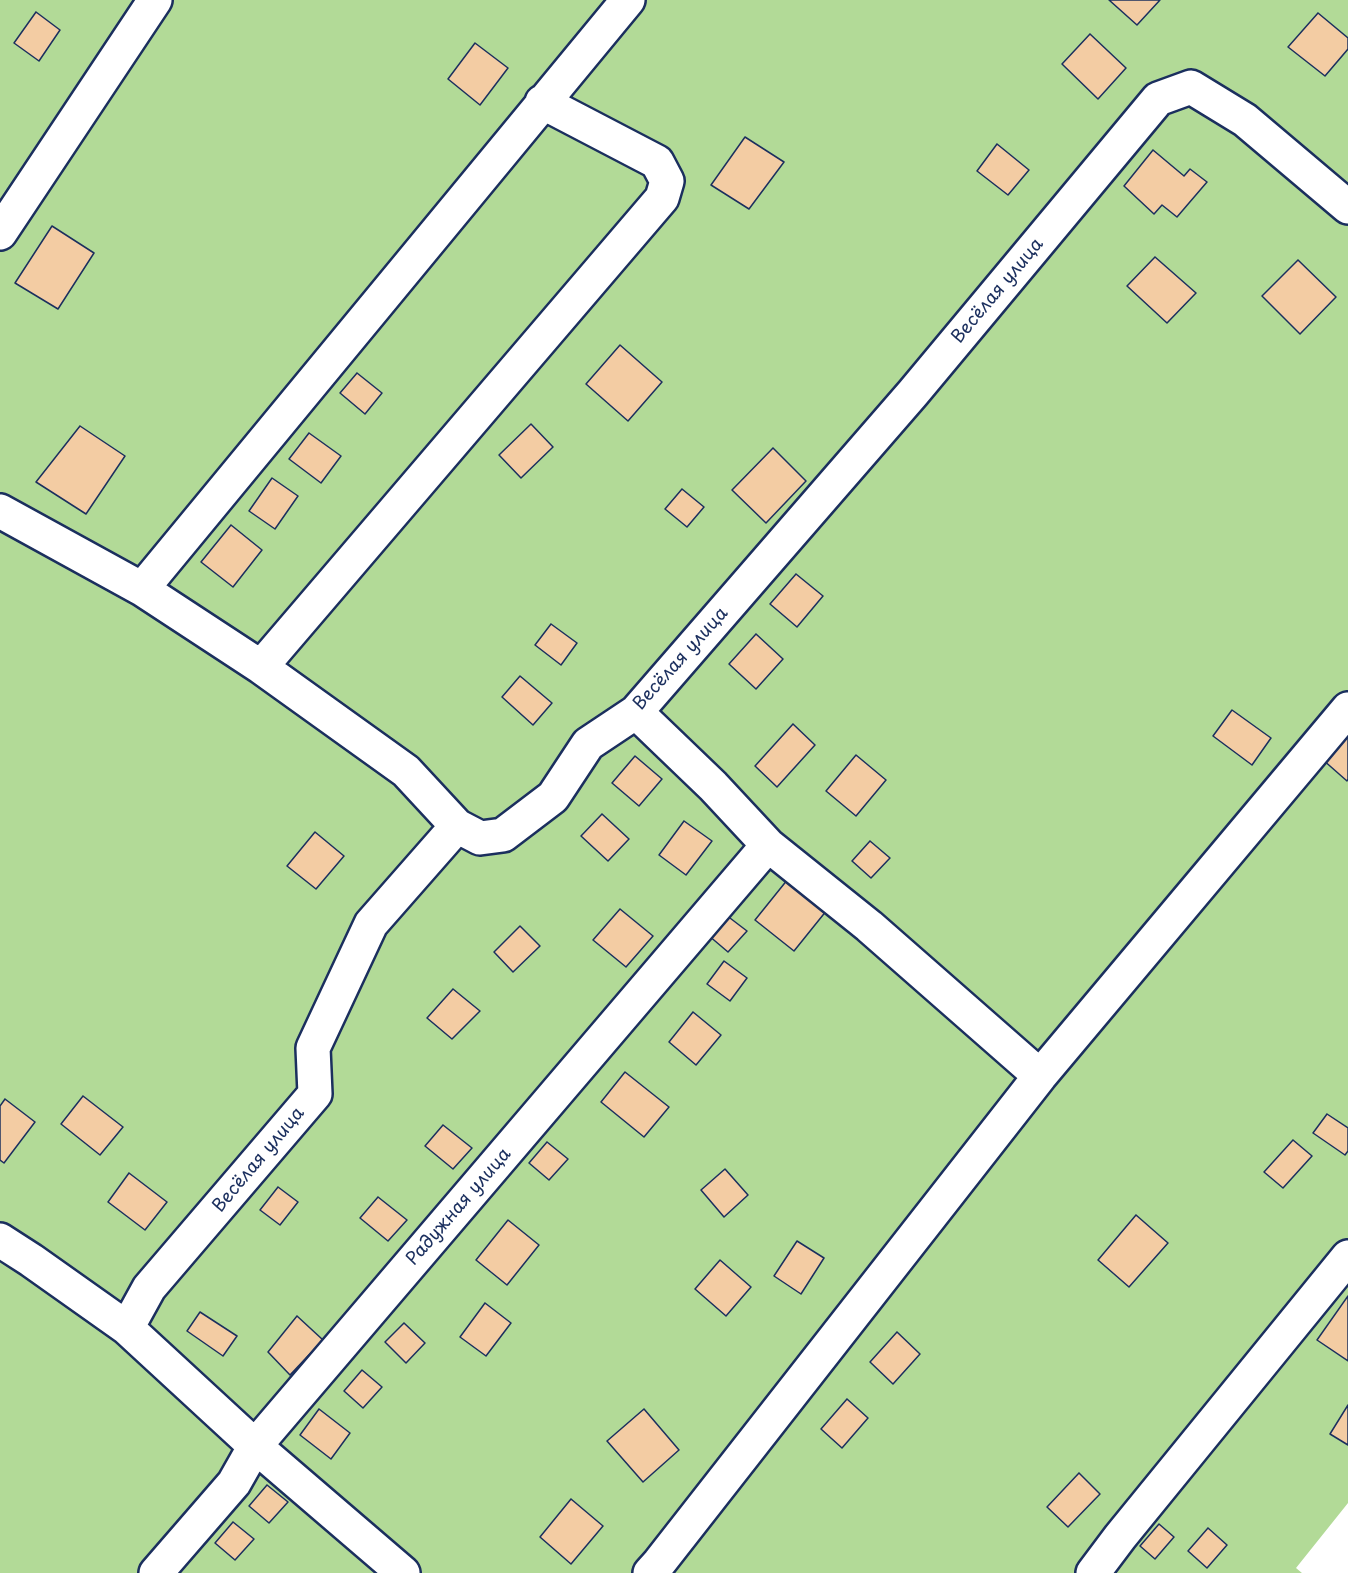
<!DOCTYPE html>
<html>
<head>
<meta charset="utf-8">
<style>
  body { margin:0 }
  canvas { display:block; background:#fff }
</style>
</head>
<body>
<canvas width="1348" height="1573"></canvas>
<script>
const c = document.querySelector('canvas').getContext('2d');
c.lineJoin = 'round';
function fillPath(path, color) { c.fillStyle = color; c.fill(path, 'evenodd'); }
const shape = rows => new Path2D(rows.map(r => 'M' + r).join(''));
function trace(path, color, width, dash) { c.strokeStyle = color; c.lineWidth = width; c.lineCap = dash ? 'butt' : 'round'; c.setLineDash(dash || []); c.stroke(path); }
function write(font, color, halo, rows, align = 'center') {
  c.font = font + ' "Playpen Sans",sans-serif'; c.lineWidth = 6; c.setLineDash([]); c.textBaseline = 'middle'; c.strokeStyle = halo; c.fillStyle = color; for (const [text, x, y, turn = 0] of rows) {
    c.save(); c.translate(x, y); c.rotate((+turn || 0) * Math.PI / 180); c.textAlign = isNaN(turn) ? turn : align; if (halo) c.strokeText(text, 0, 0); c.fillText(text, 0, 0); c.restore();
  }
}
fillPath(shape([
  [0,0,1348,0,1348,1503,1296,1568,1302,1573,0,1573]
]), '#b2da97');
const building = shape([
  [1109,0,1160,0,1137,25,1109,0],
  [36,12,60,30,39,61,14,43,36,12],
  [1318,13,1348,38,1348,49,1325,76,1288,47,1318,13],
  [1090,34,1126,68,1098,99,1062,64,1090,34],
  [475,43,508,68,480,105,448,79,475,43],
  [745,137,784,162,749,209,711,185,745,137],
  [997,144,1029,170,1008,195,977,171,997,144],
  [1153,150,1184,176,1190,169,1207,182,1177,217,1162,205,1154,214,1124,186,1153,150],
  [52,226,94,253,58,309,15,283,52,226],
  [1155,257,1196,293,1167,323,1127,286,1155,257],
  [1298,260,1336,297,1300,334,1262,296,1298,260],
  [620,345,662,382,628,421,586,384,620,345],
  [357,373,382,393,365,414,340,393,357,373],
  [531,424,553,447,521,478,499,455,531,424],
  [80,426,125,456,86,514,36,482,80,426],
  [309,433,341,456,321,483,289,459,309,433],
  [773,448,806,481,766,523,732,490,773,448],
  [272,478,298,496,275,529,249,511,272,478],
  [682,489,704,507,687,527,665,509,682,489],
  [231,525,262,550,233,587,201,562,231,525],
  [796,574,823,596,797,627,770,604,796,574],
  [551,624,577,643,561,665,535,645,551,624],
  [756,634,783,659,756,689,729,664,756,634],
  [520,676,552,703,533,725,502,697,520,676],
  [1232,710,1271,738,1252,765,1213,736,1232,710],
  [793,724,815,745,777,787,755,766,793,724],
  [1348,730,1348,779,1347,781,1322,759,1348,730],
  [856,755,886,780,856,816,826,791,856,755],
  [635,756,662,779,639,806,612,783,635,756],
  [602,814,629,839,608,861,581,836,602,814],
  [684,821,712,841,686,875,659,855,684,821],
  [315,832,344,856,316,889,287,866,315,832],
  [870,841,890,858,871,878,852,861,870,841],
  [788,879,827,910,794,951,755,920,788,879],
  [620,909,653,936,626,967,593,940,620,909],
  [726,915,747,931,728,952,708,935,726,915],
  [520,926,540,946,513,972,494,952,520,926],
  [724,961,747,978,730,1001,707,984,724,961],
  [453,989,480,1011,452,1039,427,1018,453,989],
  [693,1012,721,1035,696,1065,669,1042,693,1012],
  [625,1072,669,1107,644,1137,601,1102,625,1072],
  [83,1096,123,1127,100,1155,61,1124,83,1096],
  [5,1099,35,1122,4,1163,0,1160,0,1106,5,1099],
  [1327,1114,1348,1128,1348,1151,1345,1155,1313,1133,1327,1114],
  [443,1125,472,1148,453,1169,425,1146,443,1125],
  [1293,1140,1312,1156,1283,1188,1264,1172,1293,1140],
  [547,1142,568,1159,549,1180,529,1163,547,1142],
  [725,1169,748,1195,724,1217,701,1190,725,1169],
  [129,1173,167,1202,145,1230,108,1202,129,1173],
  [278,1187,298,1202,280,1225,260,1210,278,1187],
  [378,1197,407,1220,388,1241,360,1218,378,1197],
  [1136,1215,1168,1243,1129,1287,1098,1260,1136,1215],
  [508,1220,539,1245,507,1285,476,1260,508,1220],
  [797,1241,824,1258,801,1294,774,1276,797,1241],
  [720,1260,751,1287,726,1316,695,1289,720,1260],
  [1348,1296,1348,1361,1317,1340,1348,1296],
  [485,1303,511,1323,486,1356,460,1337,485,1303],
  [200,1312,237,1336,223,1356,187,1331,200,1312],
  [297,1316,323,1340,290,1375,268,1352,297,1316],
  [404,1323,425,1343,406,1363,385,1342,404,1323],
  [897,1332,920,1354,893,1384,870,1362,897,1332],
  [362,1370,382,1387,363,1408,344,1391,362,1370],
  [847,1399,868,1418,842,1448,821,1429,847,1399],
  [1348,1405,1348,1445,1330,1434,1348,1405],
  [319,1409,350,1433,331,1459,300,1435,319,1409],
  [644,1409,679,1450,643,1482,607,1441,644,1409],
  [1079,1473,1100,1494,1068,1527,1047,1507,1079,1473],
  [267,1485,288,1502,269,1523,249,1506,267,1485],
  [571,1499,603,1526,571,1564,540,1537,571,1499],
  [233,1522,254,1539,235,1560,215,1543,233,1522],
  [1159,1524,1174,1537,1155,1559,1140,1546,1159,1524],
  [1208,1528,1227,1545,1207,1568,1188,1551,1208,1528]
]);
fillPath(building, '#f3cca3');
trace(building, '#1b2f5e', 1.5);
const minor = shape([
  [0,233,155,0],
  [0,511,142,589,261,667,406,771,457,826,480,838,503,835,553,797,588,744,636,712,913,393,1158,99,1191,87,1245,120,1348,207],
  [142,589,628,0],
  [261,667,662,198,667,181,657,162,542,102],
  [636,712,713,786,768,845,869,926,1040,1076],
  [0,1240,31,1260,127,1328,255,1446,403,1573],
  [127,1328,149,1288,315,1094,313,1048,371,924,457,826],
  [156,1573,234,1483,255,1446,768,845],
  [650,1573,659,1563,1040,1076,1348,709],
  [1093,1573,1120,1537,1348,1257]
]);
trace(minor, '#1b2f5e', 38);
trace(minor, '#fff', 33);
write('18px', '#1b2f5e', '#fff', [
  ["Весёлая улица",998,291,-50],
  ["Весёлая улица",681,659,-48],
  ["Весёлая улица",259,1160,-50],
  ["Радужная улица",459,1207,-49]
]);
</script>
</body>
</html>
